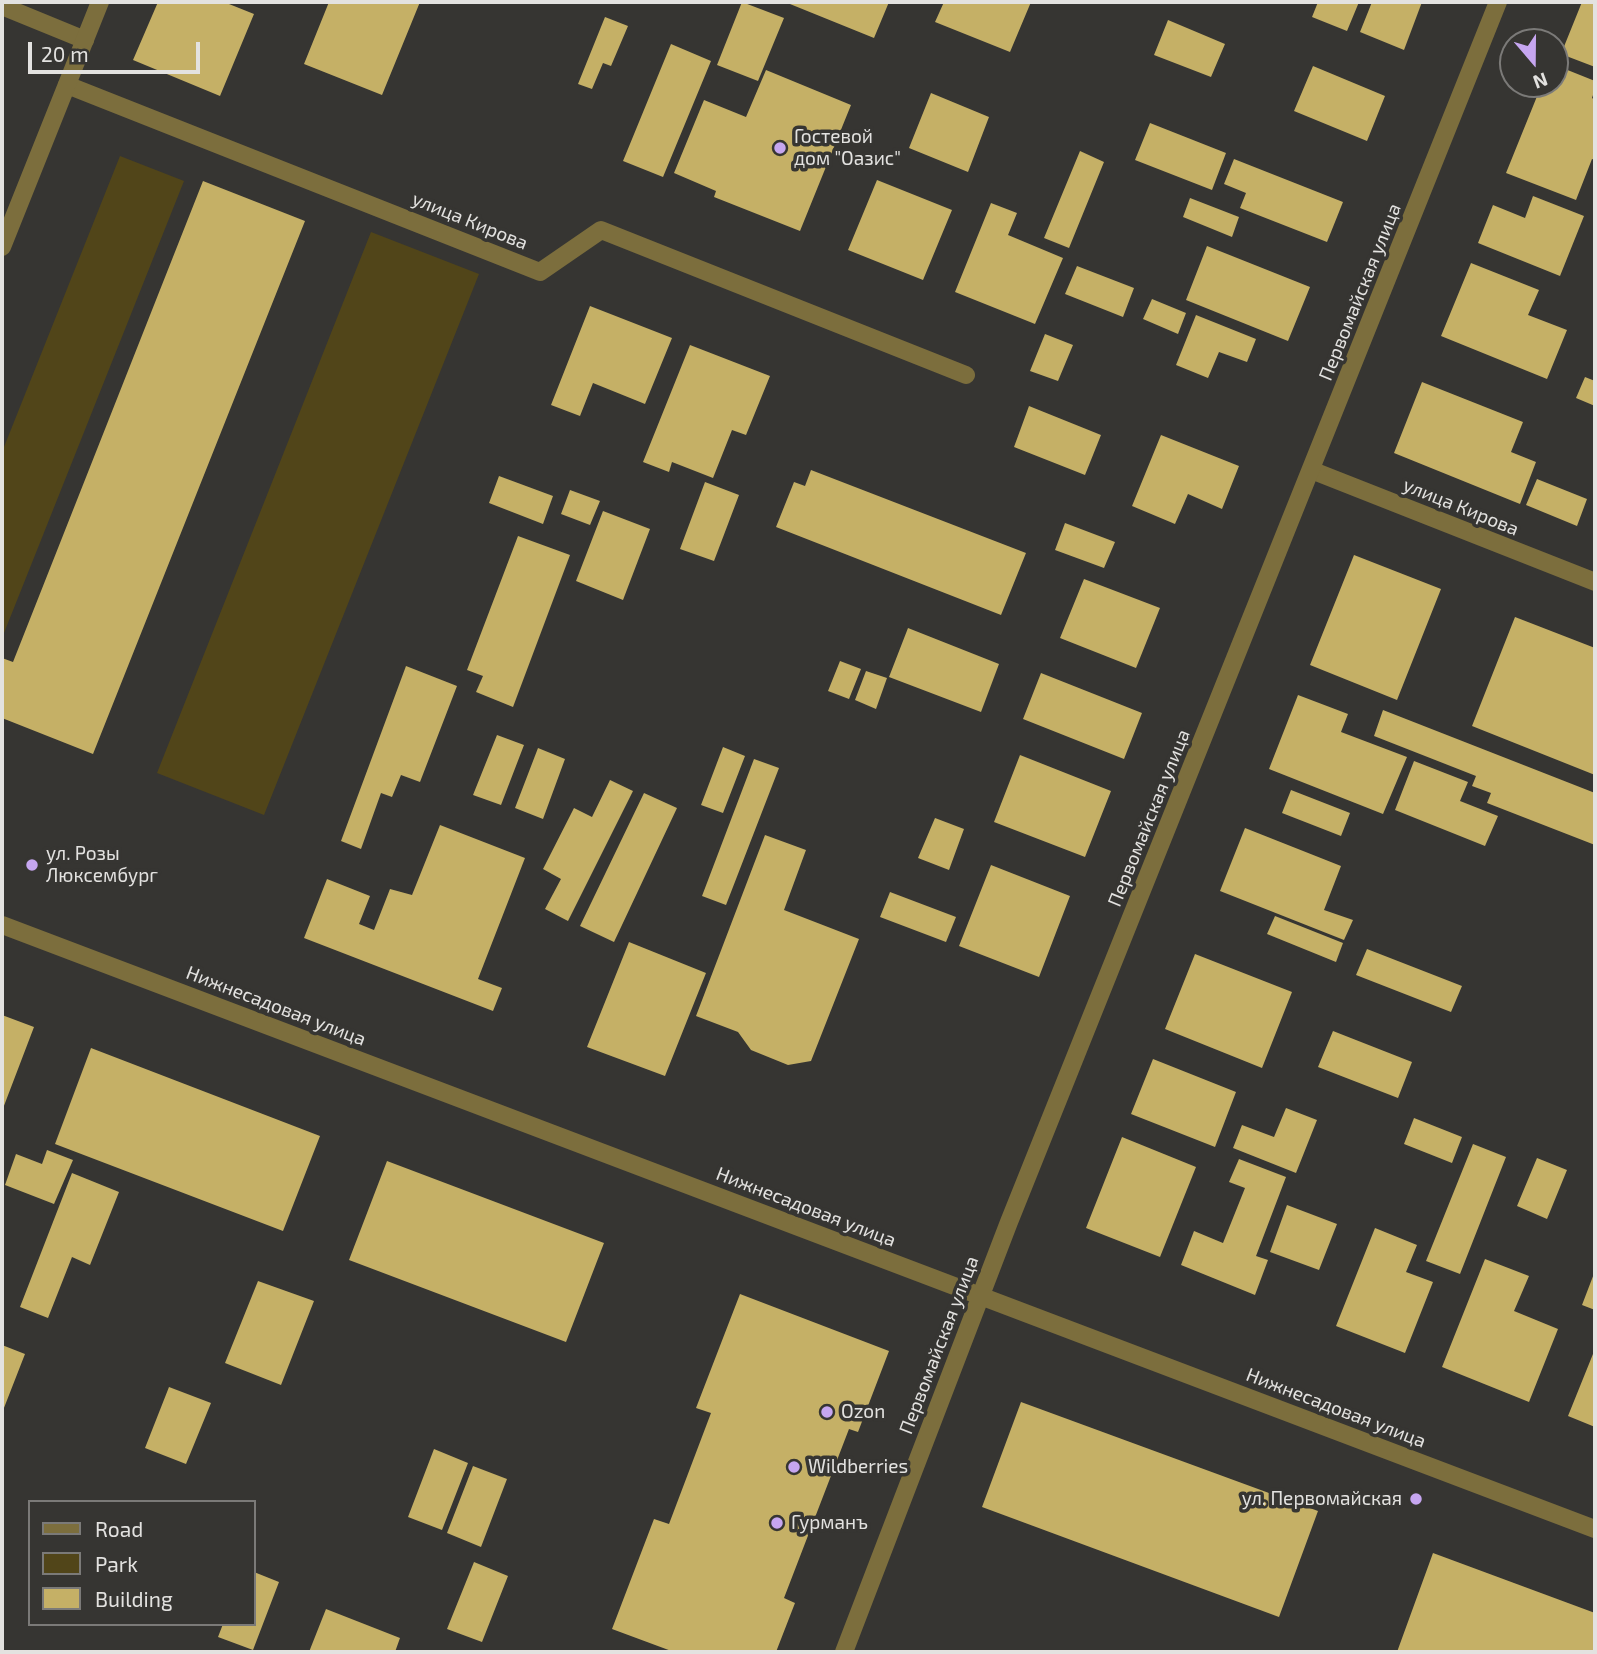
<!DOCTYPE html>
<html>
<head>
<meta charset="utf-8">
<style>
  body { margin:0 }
  #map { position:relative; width:1597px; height:1654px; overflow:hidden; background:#363532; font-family:"Exo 2",sans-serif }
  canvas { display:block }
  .frame { position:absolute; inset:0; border:4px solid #e3e2e0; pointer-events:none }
  .legend { position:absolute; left:28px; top:1500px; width:228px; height:126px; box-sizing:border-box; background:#363532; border:2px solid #7b7a78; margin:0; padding:9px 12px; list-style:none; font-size:21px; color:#e3e2e0 }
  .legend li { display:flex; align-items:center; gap:14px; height:35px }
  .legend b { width:35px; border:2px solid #7b7a78 }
  .north { position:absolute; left:1499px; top:28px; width:70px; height:70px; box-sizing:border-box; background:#363532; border:2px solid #7b7a78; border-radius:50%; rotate:160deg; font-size:19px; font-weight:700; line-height:28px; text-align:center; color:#e3e2e0 }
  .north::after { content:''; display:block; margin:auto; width:24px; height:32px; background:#c6a6f0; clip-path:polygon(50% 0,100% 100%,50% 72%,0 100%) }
  .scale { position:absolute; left:28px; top:42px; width:172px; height:32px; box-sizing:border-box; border:4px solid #e3e2e0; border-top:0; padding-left:9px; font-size:21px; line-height:24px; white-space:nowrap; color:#e3e2e0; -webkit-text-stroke:5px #363532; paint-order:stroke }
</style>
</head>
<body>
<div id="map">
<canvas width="1597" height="1654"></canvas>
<div class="frame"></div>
<ul class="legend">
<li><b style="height:9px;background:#7c6e3d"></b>Road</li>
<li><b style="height:19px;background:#514519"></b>Park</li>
<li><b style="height:19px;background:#c5b066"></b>Building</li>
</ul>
<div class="north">N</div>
<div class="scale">20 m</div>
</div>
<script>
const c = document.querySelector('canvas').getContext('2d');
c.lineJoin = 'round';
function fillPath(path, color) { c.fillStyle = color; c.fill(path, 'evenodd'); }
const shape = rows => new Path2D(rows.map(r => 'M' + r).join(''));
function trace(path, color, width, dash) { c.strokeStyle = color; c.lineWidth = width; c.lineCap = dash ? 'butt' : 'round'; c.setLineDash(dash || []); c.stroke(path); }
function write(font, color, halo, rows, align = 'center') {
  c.font = font + ' "Exo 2",sans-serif'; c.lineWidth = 7; c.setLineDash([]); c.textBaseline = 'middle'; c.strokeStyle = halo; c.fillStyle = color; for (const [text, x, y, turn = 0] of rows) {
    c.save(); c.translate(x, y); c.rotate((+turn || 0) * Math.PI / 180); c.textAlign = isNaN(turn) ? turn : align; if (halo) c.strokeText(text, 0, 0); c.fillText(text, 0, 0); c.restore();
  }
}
fillPath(shape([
  [120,156,184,181,2,638,2,452],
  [371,232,479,274,264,815,157,773]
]), '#514519');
fillPath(shape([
  [158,2,224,2,254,14,220,96,133,60],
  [329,2,420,2,382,95,304,64],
  [742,2,784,18,758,81,717,65],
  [785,2,889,2,874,38],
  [944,2,1031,2,1010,52,935,22],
  [1318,2,1359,2,1347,31,1312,17],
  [1372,2,1422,2,1404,50,1360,32],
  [1582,2,1595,2,1595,67,1561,54],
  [605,17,628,26,611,66,603,63,592,89,578,84],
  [1168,20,1225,44,1211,77,1154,55],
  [671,44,711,61,663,177,623,161],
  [1555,65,1595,81,1595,89,1592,98,1595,100,1595,160,1592,159,1576,200,1506,173,1542,84,1555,84],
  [1313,66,1385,96,1367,141,1294,111],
  [766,70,851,105,800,231,714,197,716,191,674,173,704,100,746,117],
  [931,93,989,117,968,172,909,148],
  [1150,123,1226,153,1212,190,1135,160],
  [1080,151,1104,162,1069,248,1044,238],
  [1234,159,1343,202,1327,242,1240,208,1246,193,1224,184],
  [877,180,952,210,923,280,848,250],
  [203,181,305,221,93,754,2,718,2,658,13,662],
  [1533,196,1584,216,1560,276,1478,243,1493,205,1525,218],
  [1190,198,1239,217,1232,237,1183,217],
  [991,203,1017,213,1008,235,1063,258,1035,324,955,292],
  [1207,246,1310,287,1288,341,1186,300],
  [1471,263,1539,290,1528,315,1567,330,1547,379,1441,336],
  [1077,266,1134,288,1123,317,1065,294],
  [1152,299,1186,313,1178,334,1143,319],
  [590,306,672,338,645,404,593,383,580,416,551,405],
  [1196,315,1256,339,1247,362,1219,352,1208,378,1176,365],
  [1045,334,1073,345,1058,381,1030,371],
  [690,345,770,376,746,435,732,430,713,478,672,462,669,472,643,462],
  [1585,377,1595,381,1595,406,1576,398],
  [1422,382,1523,422,1511,452,1536,462,1520,504,1394,453],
  [1029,406,1101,435,1085,475,1014,447],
  [1161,435,1239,466,1222,509,1188,494,1175,524,1132,506],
  [811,470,1026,553,1001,615,776,527,794,482,805,486],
  [499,476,553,496,543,524,489,503],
  [1537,479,1587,499,1577,526,1526,505],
  [705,482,739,495,714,561,680,549],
  [570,490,600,501,590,525,561,514],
  [603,511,650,529,623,600,576,581],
  [1065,523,1115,542,1104,568,1055,550],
  [518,536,570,555,513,707,476,692,483,676,467,670],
  [1354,555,1441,589,1397,700,1310,665],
  [1084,579,1160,608,1136,668,1060,638],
  [1515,617,1595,648,1595,775,1472,726],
  [908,628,999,664,981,712,889,677],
  [840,661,861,669,849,699,828,691],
  [406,666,457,686,420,782,401,775,392,797,381,793,361,849,341,841],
  [866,671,887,678,876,709,855,700],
  [1041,673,1142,713,1124,759,1023,719],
  [1298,695,1348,714,1341,732,1407,757,1383,814,1269,769],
  [1383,710,1595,793,1595,845,1487,803,1491,793,1472,786,1476,776,1374,736],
  [497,735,524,745,501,805,473,795],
  [723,747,745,756,723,813,701,805],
  [538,748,565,759,543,819,515,808],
  [1020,755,1111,791,1085,857,994,822],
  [754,759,779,768,726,905,702,896],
  [1414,761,1468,782,1460,801,1498,816,1485,846,1395,810],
  [610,780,633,791,568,921,545,909,561,879,543,869,574,808,592,817],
  [1291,790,1350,813,1341,836,1282,813],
  [644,793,677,808,614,942,580,926],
  [935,818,964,829,949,870,918,858],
  [440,825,525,858,478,979,502,988,493,1011,304,938,327,879,370,896,359,924,374,930,390,889,412,895],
  [1245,828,1341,866,1324,910,1353,920,1344,940,1220,891],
  [765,835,806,850,784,910,859,939,811,1061,788,1065,751,1050,738,1032,696,1016],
  [991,865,1070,896,1039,977,959,946],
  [890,892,956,917,946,942,880,917],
  [1275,916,1343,943,1336,962,1267,934],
  [629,942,706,973,665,1076,587,1047],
  [1367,949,1462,986,1451,1012,1356,975],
  [1195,954,1292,992,1262,1068,1165,1029],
  [2,1015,34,1027,2,1111],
  [1333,1031,1412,1062,1398,1098,1318,1067],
  [91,1048,320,1136,283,1231,55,1144],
  [1153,1059,1236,1092,1215,1147,1131,1114],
  [1286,1108,1317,1120,1296,1173,1233,1148,1242,1125,1274,1137],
  [1414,1118,1462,1137,1452,1163,1404,1144],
  [1122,1137,1196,1167,1160,1257,1086,1228],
  [1473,1144,1506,1157,1460,1274,1426,1261],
  [47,1150,73,1160,54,1204,5,1185,16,1154,42,1164],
  [1537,1158,1567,1170,1547,1219,1517,1206],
  [1239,1159,1286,1177,1256,1256,1268,1260,1255,1295,1181,1265,1194,1231,1223,1243,1245,1188,1229,1182],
  [387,1161,604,1243,566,1342,349,1260],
  [72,1173,119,1192,90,1265,72,1257,48,1318,20,1307],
  [1287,1205,1337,1224,1319,1270,1270,1252],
  [1375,1228,1417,1245,1406,1272,1433,1282,1405,1353,1336,1326],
  [1485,1259,1529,1276,1514,1311,1558,1329,1529,1402,1442,1367],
  [1595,1271,1595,1310,1582,1305],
  [258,1281,314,1301,281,1385,225,1363],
  [740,1294,889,1351,858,1432,849,1429,784,1598,795,1603,776,1652,674,1652,612,1629,654,1519,669,1524,711,1413,696,1408],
  [2,1345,25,1354,2,1413],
  [1595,1349,1595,1427,1568,1416],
  [169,1387,211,1403,186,1464,145,1448],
  [1021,1402,1318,1511,1279,1617,982,1507],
  [434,1449,468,1463,442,1530,408,1517],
  [473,1466,507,1479,481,1547,447,1533],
  [1433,1553,1595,1613,1595,1652,1397,1652],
  [474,1562,508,1576,482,1642,447,1629],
  [254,1572,279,1582,253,1650,218,1637,223,1624,254,1624],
  [326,1609,400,1638,395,1652,309,1652]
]), '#c5b066');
trace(shape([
  [2,6,85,40],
  [67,85,540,272,601,230,966,375],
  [1311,470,1595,582]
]), '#7c6e3d', 18);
trace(shape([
  [2,247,100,2]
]), '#7c6e3d', 18);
trace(shape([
  [2,925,1595,1529],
  [844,1652,1009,1222,1498,2]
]), '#7c6e3d', 18);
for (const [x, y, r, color] of [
  [780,148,7,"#c6a6f0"],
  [32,865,7,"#c6a6f0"],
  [827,1412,7,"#c6a6f0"],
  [794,1467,7,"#c6a6f0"],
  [1416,1499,7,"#c6a6f0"],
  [777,1523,7,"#c6a6f0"]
]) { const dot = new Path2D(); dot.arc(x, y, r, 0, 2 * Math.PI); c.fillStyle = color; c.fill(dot); trace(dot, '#363532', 2.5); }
write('19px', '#e3e2e0', '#363532', [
  ["Гостевой",794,137],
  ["дом \"Оазис\"",794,159],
  ["ул. Розы",46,854],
  ["Люксембург",46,876],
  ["Ozon",841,1412],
  ["Wildberries",808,1467],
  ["ул. Первомайская",1402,1499,"right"],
  ["Гурманъ",791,1523]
], 'left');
write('19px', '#e3e2e0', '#363532', [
  ["улица Кирова",470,221,22],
  ["Первомайская улица",1360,292,-68],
  ["улица Кирова",1461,507,22],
  ["Первомайская улица",1149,818,-68],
  ["Нижнесадовая улица",276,1006,21],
  ["Нижнесадовая улица",806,1207,21],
  ["Первомайская улица",939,1345,-69],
  ["Нижнесадовая улица",1336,1408,21]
]);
</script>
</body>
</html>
